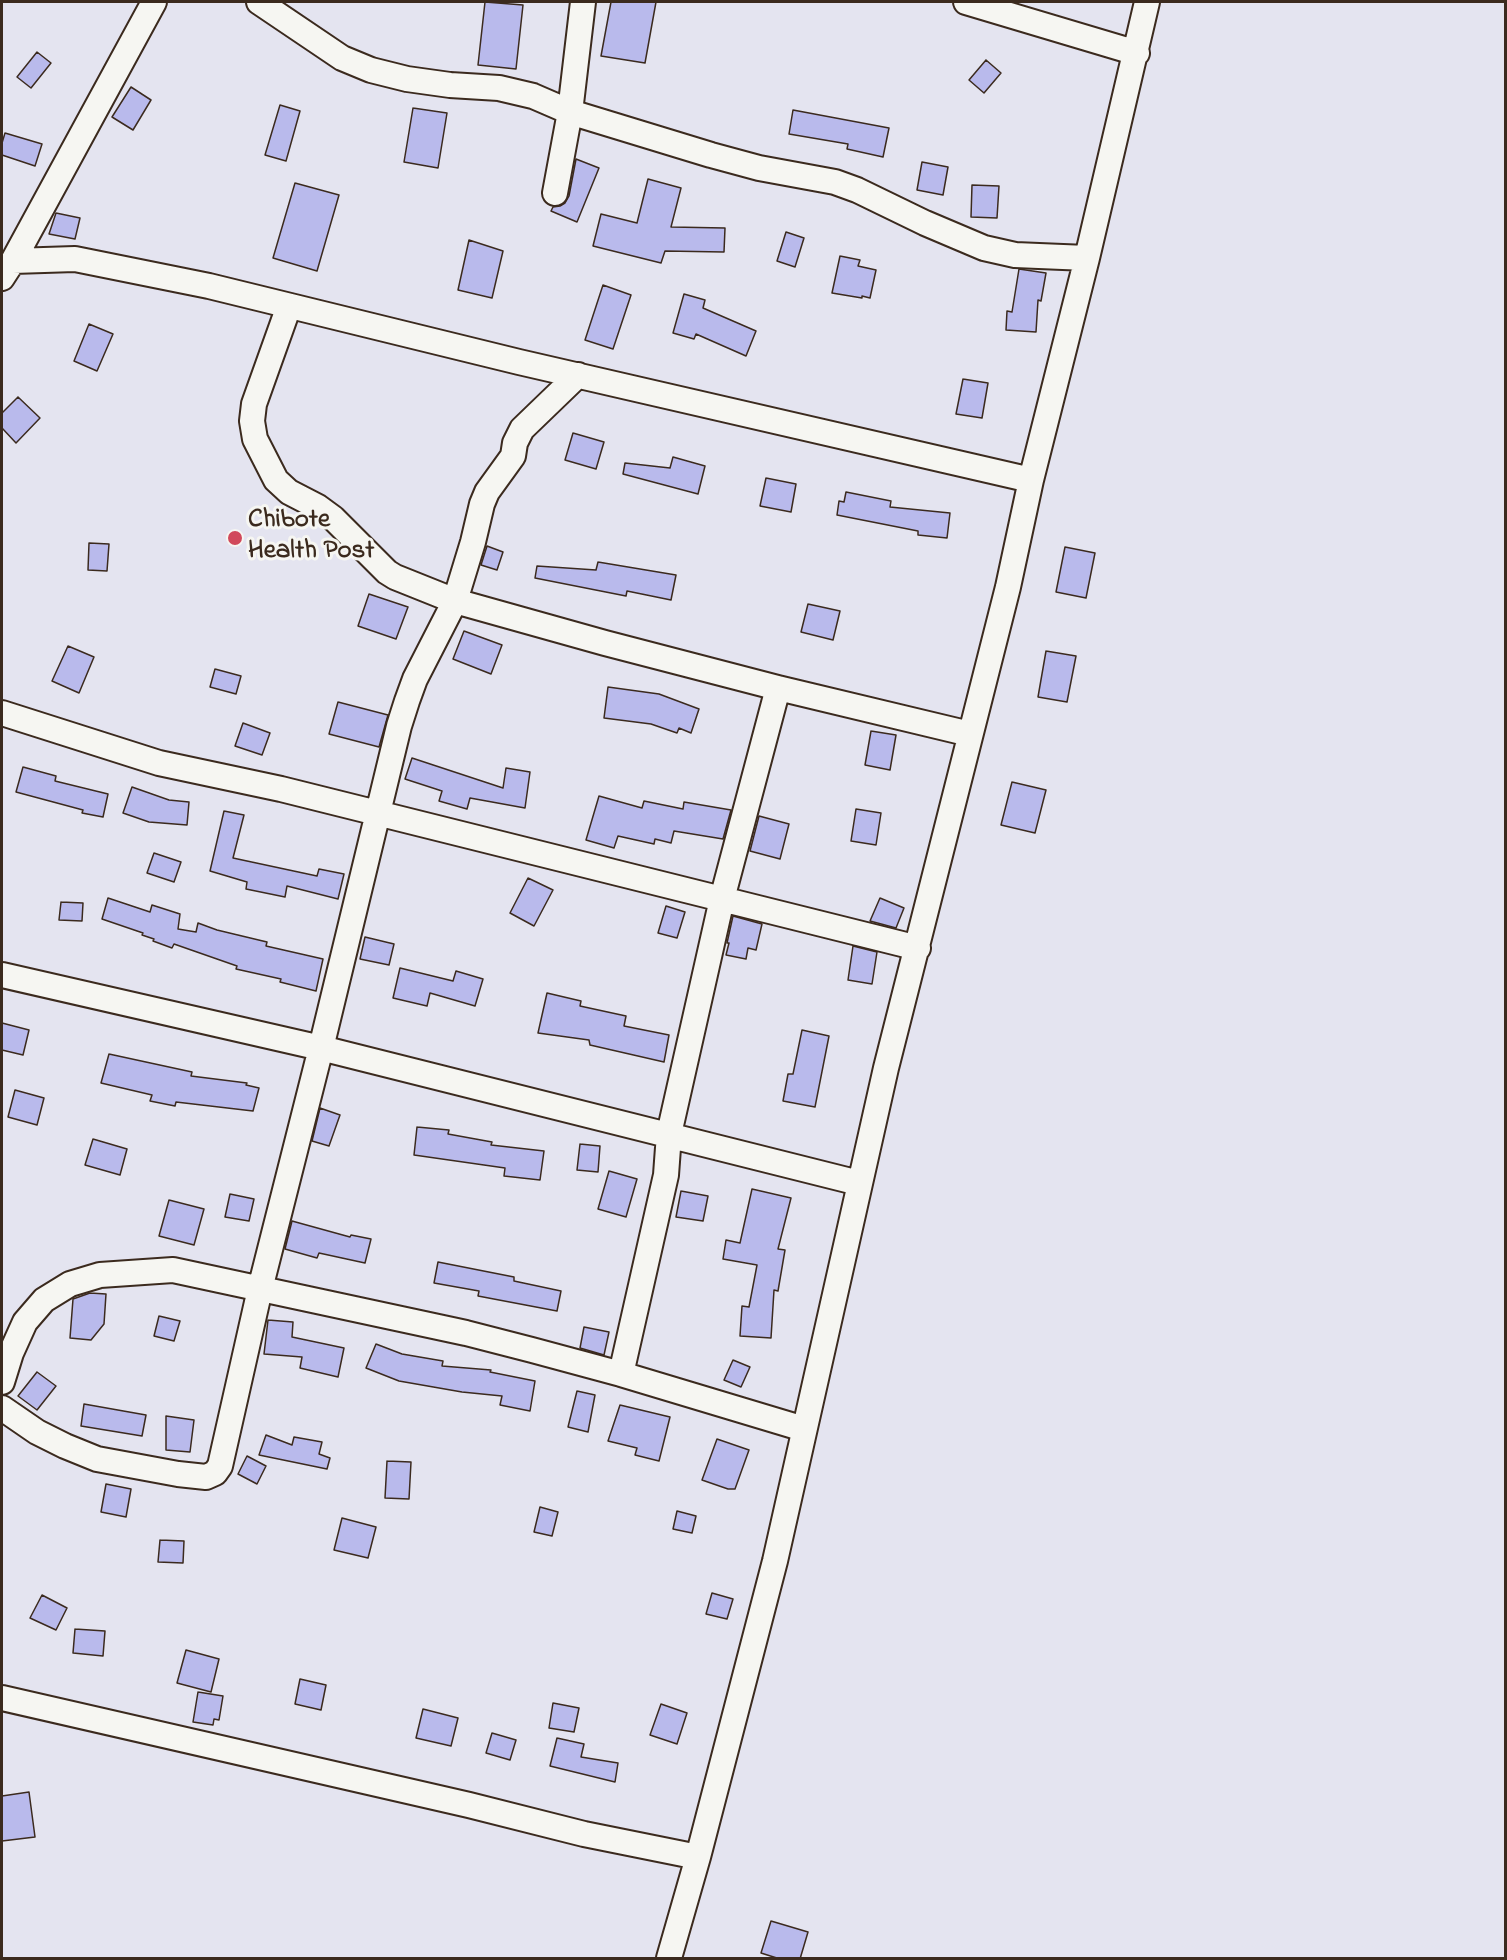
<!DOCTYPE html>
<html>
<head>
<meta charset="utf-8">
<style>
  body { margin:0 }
  #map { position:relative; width:1507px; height:1960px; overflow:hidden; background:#e4e4f0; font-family:"Indie Flower",sans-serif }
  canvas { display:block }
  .frame { position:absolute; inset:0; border:3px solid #3b2a1e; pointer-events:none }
</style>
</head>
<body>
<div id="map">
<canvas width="1507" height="1960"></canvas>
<div class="frame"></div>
</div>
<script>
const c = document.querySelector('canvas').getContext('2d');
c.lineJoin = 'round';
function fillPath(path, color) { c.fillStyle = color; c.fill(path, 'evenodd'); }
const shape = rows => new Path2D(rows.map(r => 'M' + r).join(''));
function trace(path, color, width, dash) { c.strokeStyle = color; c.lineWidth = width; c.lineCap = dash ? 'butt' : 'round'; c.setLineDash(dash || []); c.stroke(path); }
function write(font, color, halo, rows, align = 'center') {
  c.font = font + ' "Indie Flower",sans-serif'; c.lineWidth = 6; c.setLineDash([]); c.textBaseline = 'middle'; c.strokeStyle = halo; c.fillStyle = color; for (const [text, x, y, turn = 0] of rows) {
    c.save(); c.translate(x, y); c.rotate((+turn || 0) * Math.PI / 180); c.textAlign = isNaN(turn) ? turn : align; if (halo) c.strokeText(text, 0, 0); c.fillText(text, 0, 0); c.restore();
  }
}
const building = shape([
  [485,2,523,5,516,69,478,65,485,2],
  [611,2,656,2,645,63,601,56,611,2],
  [37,52,51,63,31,88,17,77,37,52],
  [986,60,1001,73,984,93,969,80,986,60],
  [131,87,151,100,133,130,112,117,131,87],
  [280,105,300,111,286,161,265,155,280,105],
  [413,108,447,113,438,168,404,162,413,108],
  [793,110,889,128,883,157,847,149,848,144,789,134,793,110],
  [5,133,42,144,35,166,2,155,2,143,5,133],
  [576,159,599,168,577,222,551,211,553,207,560,206,565,203,569,196,576,159],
  [922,162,948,167,943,195,917,190,922,162],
  [648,179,681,188,671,227,725,228,724,252,665,251,661,263,593,246,601,214,637,223,648,179],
  [295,183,339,195,317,271,273,258,295,183],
  [972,185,999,186,997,218,971,217,972,185],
  [56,213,80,218,75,239,49,234,56,213],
  [786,232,804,238,795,267,777,261,786,232],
  [469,240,503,251,492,298,458,290,469,240],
  [840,256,860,260,858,266,876,270,870,298,862,296,862,298,832,293,840,256],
  [1019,269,1046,273,1041,301,1038,300,1036,332,1006,330,1007,311,1012,312,1019,269],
  [603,285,631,295,613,349,585,340,603,285],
  [684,294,705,300,703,308,756,331,746,356,696,334,694,339,673,333,684,294],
  [89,324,113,334,97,371,74,361,89,324],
  [963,379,988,383,982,418,956,414,963,379],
  [18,397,40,418,16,443,2,428,2,413,18,397],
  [573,433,604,442,596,469,565,460,573,433],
  [673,457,705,466,698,494,623,474,625,463,670,468,673,457],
  [766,478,796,484,791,512,760,506,766,478],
  [846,492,891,501,890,507,950,513,947,538,918,535,918,531,837,515,839,501,844,502,846,492],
  [89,543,109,544,107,571,88,570,89,543],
  [487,546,503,552,497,570,481,565,487,546],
  [1065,547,1095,553,1086,598,1056,592,1065,547],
  [598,562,676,575,671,600,627,591,626,596,535,578,537,566,596,570,598,562],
  [369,594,408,607,396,639,358,626,369,594],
  [808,604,840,611,833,640,801,632,808,604],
  [464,631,502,645,491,674,453,659,464,631],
  [68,646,94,657,79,693,52,681,68,646],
  [1046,651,1076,656,1067,702,1038,697,1046,651],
  [215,669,241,676,236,694,210,687,215,669],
  [608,687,659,694,699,709,691,733,679,728,677,733,651,724,604,718,608,687],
  [338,702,388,715,379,747,329,734,338,702],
  [243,723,270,733,262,755,235,746,243,723],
  [871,731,896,735,890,770,865,765,871,731],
  [412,758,503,788,506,768,530,772,525,808,470,798,467,809,439,801,442,791,405,779,412,758],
  [23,767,56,776,55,781,108,794,103,817,82,813,83,810,16,792,23,767],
  [1012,782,1046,790,1035,833,1001,825,1012,782],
  [132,787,169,800,189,802,187,825,149,822,123,813,132,787],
  [599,796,642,808,644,801,683,809,684,802,731,810,723,839,674,831,671,843,655,839,654,844,618,836,614,848,586,840,599,796],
  [856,809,881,813,876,845,851,841,856,809],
  [224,811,244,815,233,858,317,876,319,869,344,874,338,899,287,886,285,897,246,889,247,882,210,871,224,811],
  [759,816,789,824,780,859,750,851,759,816],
  [154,853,181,862,174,882,147,873,154,853],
  [528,878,553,890,534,926,510,913,528,878],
  [108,898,150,912,152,905,180,914,178,929,196,932,198,923,217,930,267,942,266,946,323,959,316,991,280,982,281,979,236,969,237,966,174,944,172,948,153,941,154,939,142,935,143,933,102,919,108,898],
  [880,898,904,908,896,928,870,921,880,898],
  [61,902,83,903,82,921,59,920,61,902],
  [666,906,685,912,677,938,658,933,666,906],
  [733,916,762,924,756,950,748,948,746,959,726,955,729,943,727,943,733,916],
  [365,937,394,944,389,965,360,959,365,937],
  [853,946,877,952,872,984,848,980,853,946],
  [400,968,453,981,456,971,483,979,475,1006,430,993,427,1006,393,998,400,968],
  [547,993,581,1001,580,1006,626,1016,624,1026,669,1035,664,1062,590,1045,589,1040,538,1033,547,993],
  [2,1023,29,1030,23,1055,2,1050,2,1023],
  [802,1030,829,1036,815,1107,783,1101,788,1074,793,1074,802,1030],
  [109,1054,192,1072,191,1076,247,1083,246,1085,259,1088,253,1111,176,1102,175,1106,150,1101,152,1095,101,1083,109,1054],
  [15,1090,44,1098,37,1125,8,1117,15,1090],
  [320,1108,340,1115,329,1146,312,1141,320,1108],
  [417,1127,449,1130,448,1134,492,1142,491,1145,544,1151,540,1180,504,1176,505,1168,414,1155,417,1127],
  [93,1139,127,1149,120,1175,85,1165,93,1139],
  [580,1144,600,1146,598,1172,577,1170,580,1144],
  [609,1171,637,1179,626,1217,598,1209,609,1171],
  [752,1189,791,1198,778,1249,785,1250,778,1291,774,1290,771,1338,740,1336,742,1306,749,1307,757,1265,723,1259,726,1240,740,1243,752,1189],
  [681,1191,708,1196,703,1221,676,1217,681,1191],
  [230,1194,254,1199,249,1221,225,1217,230,1194],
  [169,1200,204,1209,194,1245,159,1236,169,1200],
  [292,1221,350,1237,351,1235,371,1239,365,1263,319,1253,317,1258,285,1249,292,1221],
  [438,1262,514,1277,514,1281,561,1291,557,1311,478,1296,479,1291,434,1283,438,1262],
  [90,1293,106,1294,104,1324,91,1340,70,1338,73,1299,90,1293],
  [159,1316,180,1321,174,1341,154,1336,159,1316],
  [268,1320,293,1322,292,1337,344,1348,338,1377,300,1368,302,1357,264,1354,268,1320],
  [584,1327,609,1332,604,1355,580,1348,584,1327],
  [376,1344,402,1354,443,1361,442,1366,491,1370,490,1372,535,1381,530,1411,500,1405,502,1396,462,1392,399,1381,366,1368,376,1344],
  [733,1360,750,1367,741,1387,724,1380,733,1360],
  [37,1372,56,1386,37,1410,18,1396,37,1372],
  [577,1391,595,1395,588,1432,568,1427,577,1391],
  [84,1404,146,1415,142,1436,81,1426,84,1404],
  [620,1405,670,1417,659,1461,635,1455,637,1448,608,1441,620,1405],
  [166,1416,194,1420,190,1452,166,1450,166,1416],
  [266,1435,292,1445,294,1437,322,1442,319,1454,330,1458,327,1469,259,1455,266,1435],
  [717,1439,749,1450,735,1489,728,1489,702,1480,717,1439],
  [247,1456,266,1466,257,1484,238,1474,247,1456],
  [387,1461,411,1462,409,1499,385,1498,387,1461],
  [106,1484,131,1489,126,1517,101,1512,106,1484],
  [540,1507,558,1512,552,1536,534,1532,540,1507],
  [677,1511,696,1516,692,1533,673,1529,677,1511],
  [342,1518,376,1527,368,1558,334,1550,342,1518],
  [160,1540,184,1541,183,1563,158,1562,160,1540],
  [712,1593,733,1599,727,1619,706,1614,712,1593],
  [42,1595,67,1608,56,1630,30,1618,42,1595],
  [75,1629,105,1631,103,1656,73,1653,75,1629],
  [186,1650,219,1659,211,1692,177,1683,186,1650],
  [300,1679,326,1685,321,1710,295,1704,300,1679],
  [198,1692,223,1696,219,1720,214,1719,213,1725,193,1722,198,1692],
  [553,1703,579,1708,574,1732,549,1728,553,1703],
  [661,1704,687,1713,677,1744,650,1735,661,1704],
  [423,1709,458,1718,451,1746,416,1738,423,1709],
  [492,1733,516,1740,510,1760,486,1753,492,1733],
  [557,1738,584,1744,581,1757,618,1763,615,1782,550,1766,557,1738],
  [29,1792,35,1837,2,1841,2,1796,29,1792],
  [771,1921,808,1932,800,1959,780,1959,761,1953,771,1921]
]);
fillPath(building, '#b9baec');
trace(building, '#3b2a1e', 1.5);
const minor = shape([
  [259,2,342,58,371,70,407,79,450,85,499,88,533,96,570,112,711,155,759,168,835,182,857,190,925,223,984,248,1015,255,1087,258],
  [966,2,1137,53],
  [555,193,570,112,583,2],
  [13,261,75,259,209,286,519,362,1031,480],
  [2,278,13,261,154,2],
  [289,306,254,404,252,421,255,439,276,480,289,492,318,507,333,518,387,572,395,577,455,601,605,643,778,688,970,734],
  [2,713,159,763,281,789,918,948],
  [2,975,321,1048,859,1183],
  [621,1374,666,1175,669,1134,722,899,778,688],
  [2,1382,11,1353,25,1322,44,1300,70,1284,100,1275,173,1270,466,1333,532,1350,621,1374,804,1429],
  [2,1408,37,1432,65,1446,97,1459,178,1474,206,1477,215,1473,220,1466,260,1289,321,1048,399,726,407,701,415,679,455,601,473,542,482,504,487,492,513,456,515,443,522,429,578,375],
  [2,1698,469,1805,584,1834,698,1857],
  [669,1958,698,1857,775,1561,886,1068,1008,587,1031,480,1087,258,1147,2]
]);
trace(minor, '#3b2a1e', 28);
trace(minor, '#f6f6f2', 24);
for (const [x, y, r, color] of [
  [235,538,8,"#d1495b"]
]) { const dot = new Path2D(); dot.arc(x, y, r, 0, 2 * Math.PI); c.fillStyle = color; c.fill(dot); trace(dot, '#f6f6f2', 2); }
write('bold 27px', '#3b2a1e', '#f6f6f2', [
  ["Chibote",248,522],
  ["Health Post",248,553]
], 'left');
</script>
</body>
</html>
